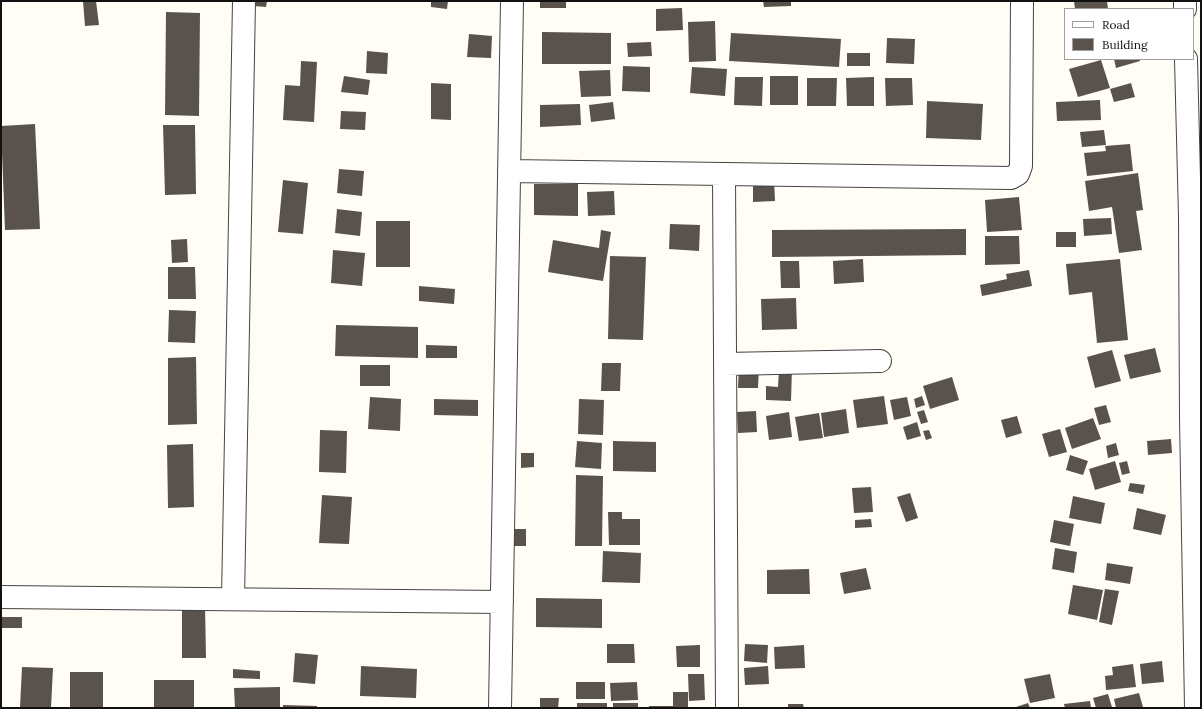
<!DOCTYPE html>
<html>
<head>
<meta charset="utf-8">
<style>
  body { margin:0 }
  #map { position:relative; width:1202px; height:709px; overflow:hidden; background:#fffdf5; font-family:Lora,serif }
  canvas { display:block }
  .frame { position:absolute; inset:0; border:2px solid #111; pointer-events:none }
  .legend { position:absolute; left:1064px; top:8px; width:130px; height:52px; box-sizing:border-box; background:#fff; border:1px solid #a0a0a0; margin:0; padding:5px 7px; list-style:none; font-size:12px; color:#111 }
  .legend li { display:flex; align-items:center; gap:8px; height:20px }
  .legend b { width:20px; border:1px solid #a0a0a0 }
</style>
</head>
<body>
<div id="map">
<canvas width="1202" height="709"></canvas>
<div class="frame"></div>
<ul class="legend">
<li><b style="height:5px;background:#fff"></b>Road</li>
<li><b style="height:11px;background:#5a524d"></b>Building</li>
</ul>
</div>
<script>
const c = document.querySelector('canvas').getContext('2d');
c.lineJoin = 'round';
function fillPath(path, color) { c.fillStyle = color; c.fill(path, 'evenodd'); }
const shape = rows => new Path2D(rows.map(r => 'M' + r).join(''));
function trace(path, color, width, dash) { c.strokeStyle = color; c.lineWidth = width; c.lineCap = dash ? 'butt' : 'round'; c.setLineDash(dash || []); c.stroke(path); }
fillPath(shape([
  [83,1,96,1,99,25,85,26],
  [253,1,267,1,266,7,253,6],
  [431,1,448,1,447,9,431,7],
  [540,1,566,1,566,8,540,8],
  [763,1,791,1,791,6,764,7],
  [1074,1,1107,1,1108,9,1075,9],
  [682,8,683,30,656,31,656,9],
  [166,12,200,13,199,116,165,115],
  [715,21,716,61,689,62,688,22],
  [542,32,611,33,611,64,542,64],
  [731,33,841,39,839,67,729,61],
  [469,34,492,36,491,58,467,57],
  [887,38,915,39,914,64,886,63],
  [651,42,652,56,628,57,627,43],
  [367,51,388,53,387,74,366,73],
  [847,53,870,53,870,66,847,66],
  [1114,59,1140,59,1140,61,1116,68],
  [1101,60,1110,88,1078,97,1069,69],
  [301,61,317,62,314,122,283,120,285,85,300,86],
  [623,66,650,67,650,92,622,91],
  [692,67,727,69,725,96,690,93],
  [610,70,611,96,581,97,579,71],
  [344,76,370,80,368,95,341,92],
  [770,76,798,76,798,105,770,105],
  [735,77,763,77,762,106,734,105],
  [874,77,874,106,847,106,846,78],
  [807,78,837,78,836,106,807,106],
  [885,78,912,78,913,105,886,106],
  [431,83,451,84,451,120,431,119],
  [1131,83,1135,97,1114,102,1110,89],
  [1100,100,1101,120,1057,121,1056,102],
  [927,101,983,104,981,140,926,138],
  [613,102,615,119,591,122,589,105],
  [580,104,581,125,540,127,540,105],
  [341,111,366,112,365,130,340,129],
  [35,124,40,229,5,230,1,126],
  [163,125,195,125,196,194,165,195],
  [1104,130,1106,145,1082,147,1080,132],
  [1130,144,1133,171,1087,176,1084,153,1106,151,1105,146],
  [339,169,364,171,362,196,337,193],
  [1138,173,1143,210,1136,211,1142,250,1119,253,1112,207,1089,211,1085,181],
  [753,179,774,179,775,201,753,202],
  [283,180,308,183,303,234,278,232],
  [534,184,578,184,578,216,534,215],
  [614,191,615,215,588,216,587,192],
  [1019,197,1022,230,987,232,985,200],
  [337,209,362,212,360,236,335,233],
  [1111,218,1112,234,1084,236,1083,219],
  [376,221,410,221,410,267,376,267],
  [670,224,700,225,699,251,669,249],
  [966,229,966,255,772,257,772,230],
  [601,230,611,232,603,281,548,272,553,240,599,248],
  [1056,232,1076,232,1076,247,1056,247],
  [985,236,1019,236,1020,264,985,265],
  [187,239,188,262,172,263,171,240],
  [333,250,365,253,362,286,331,283],
  [610,256,646,257,643,340,608,339],
  [863,259,864,282,834,284,833,261],
  [1120,259,1128,340,1097,343,1092,292,1069,295,1066,264],
  [780,261,799,261,800,288,781,288],
  [168,267,195,267,196,299,168,299],
  [1029,270,1032,286,982,296,980,285,1007,279,1006,274],
  [419,286,455,289,454,304,419,301],
  [796,298,797,329,762,330,761,299],
  [169,310,196,311,195,343,168,342],
  [336,325,418,327,418,358,335,356],
  [426,345,457,346,457,358,426,358],
  [1155,348,1161,372,1130,379,1124,355],
  [1112,350,1121,381,1095,388,1087,357],
  [196,357,197,424,168,425,168,358],
  [602,363,621,363,620,391,601,391],
  [360,365,390,365,390,386,360,386],
  [739,366,759,367,758,388,738,388],
  [779,368,792,368,791,401,766,400,766,386,778,387],
  [952,377,959,400,930,409,923,386],
  [884,396,888,424,857,428,853,400],
  [922,396,925,405,916,408,914,399],
  [370,397,401,399,400,431,368,429],
  [907,397,911,416,894,420,890,400],
  [434,399,478,400,478,416,434,415],
  [579,399,604,400,603,435,578,434],
  [1106,405,1111,422,1099,425,1094,408],
  [846,409,849,433,824,437,821,413],
  [924,410,928,422,921,424,917,412],
  [756,411,757,432,738,433,737,412],
  [789,412,792,437,769,440,766,416],
  [819,413,823,438,799,441,795,417],
  [1017,416,1022,433,1006,438,1001,420],
  [1093,418,1101,439,1072,449,1065,428],
  [917,422,921,436,907,440,903,427],
  [1060,429,1067,452,1049,457,1042,434],
  [320,430,347,431,346,473,319,472],
  [929,430,932,438,926,440,923,431],
  [1171,439,1172,453,1148,455,1147,441],
  [577,441,602,443,601,469,575,467],
  [613,441,656,442,656,472,613,471],
  [1116,443,1119,455,1108,458,1106,446],
  [193,444,194,507,168,508,167,445],
  [521,453,534,453,534,467,521,468],
  [1070,455,1088,461,1083,475,1066,470],
  [1115,461,1121,482,1095,490,1089,469],
  [1127,461,1130,473,1122,475,1119,463],
  [576,475,603,476,602,546,575,546],
  [1130,483,1145,485,1143,494,1128,491],
  [871,487,873,512,854,513,852,488],
  [910,493,918,518,906,522,897,497],
  [322,495,352,497,349,544,319,543],
  [1073,496,1105,503,1101,524,1069,518],
  [1137,508,1166,515,1161,535,1133,529],
  [608,512,622,512,622,519,640,519,640,545,609,545],
  [871,519,872,527,855,528,855,520],
  [1054,520,1074,524,1070,546,1050,542],
  [512,529,526,529,526,546,512,546],
  [1055,548,1077,552,1074,573,1052,569],
  [603,551,641,553,640,583,602,582],
  [1107,563,1133,567,1130,584,1105,580],
  [866,568,871,589,844,594,840,573],
  [809,569,810,594,767,594,767,570],
  [1073,585,1103,590,1097,620,1068,614],
  [1105,589,1119,591,1112,625,1099,622],
  [536,598,602,599,602,628,536,627],
  [182,604,205,604,206,658,182,658],
  [1,617,22,617,22,628,1,628],
  [607,644,634,644,635,663,607,663],
  [745,644,768,645,767,663,744,661],
  [700,645,700,667,677,667,676,646],
  [804,645,805,668,775,669,774,647],
  [295,653,318,655,315,684,293,682],
  [1162,661,1164,682,1142,684,1140,664],
  [1133,664,1136,687,1106,690,1105,676,1113,675,1112,667],
  [361,666,417,669,416,698,360,696],
  [768,666,769,684,745,685,744,668],
  [22,667,53,668,51,708,20,707],
  [233,669,260,671,260,679,233,678],
  [70,672,103,672,103,708,70,708],
  [688,674,704,674,705,700,689,701],
  [1050,674,1055,698,1030,703,1024,679],
  [154,680,194,680,194,708,154,708],
  [576,682,605,682,605,699,576,699],
  [637,682,638,700,611,701,610,683],
  [280,687,280,708,235,708,234,688],
  [673,692,688,692,688,708,649,708,649,706,673,706],
  [1139,693,1143,707,1116,708,1114,699],
  [1108,694,1112,707,1096,708,1093,698],
  [540,698,559,698,558,708,540,708],
  [1090,701,1091,708,1065,708,1064,704],
  [577,703,607,703,607,708,577,708],
  [613,703,638,703,638,708,613,708],
  [1028,703,1030,708,1013,708],
  [788,704,803,704,804,708,788,708],
  [283,705,317,706,317,708,283,708]
]), '#5a524d');
const minor = shape([
  [1185,1,1185,9],
  [1186,59,1190,217,1191,418,1196,708],
  [509,171,1011,178,1018,174,1021,166,1022,1],
  [724,175,727,708],
  [725,364,880,361],
  [1,597,502,602],
  [233,599,244,1],
  [500,708,512,1]
]);
trace(minor, '#444', 24);
trace(minor, '#fff', 22);
</script>
</body>
</html>
